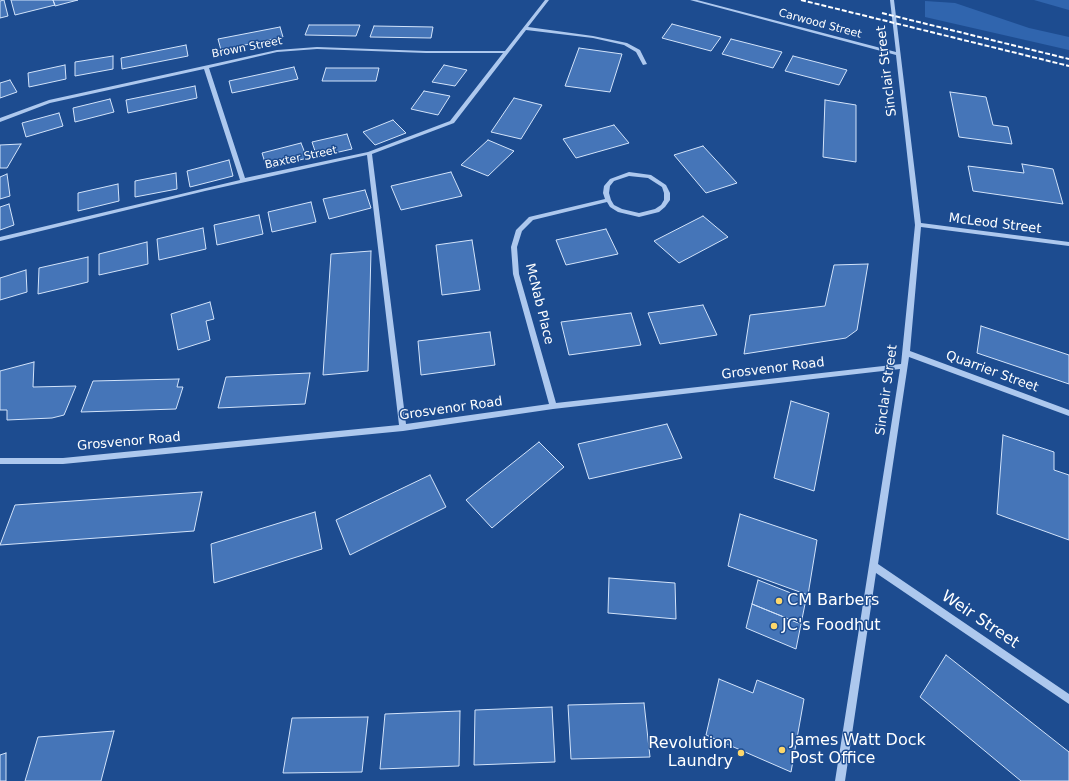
<!DOCTYPE html>
<html>
<head>
<meta charset="utf-8">
<style>
  body { margin:0 }
  canvas { display:block; background:#1d4c90 }
</style>
</head>
<body>
<canvas width="1069" height="781"></canvas>
<script>
const c = document.querySelector('canvas').getContext('2d');
c.lineJoin = 'round';
function fillPath(path, color) { c.fillStyle = color; c.fill(path, 'evenodd'); }
const shape = rows => new Path2D(rows.map(r => 'M' + r).join(''));
function trace(path, color, width, dash) { c.strokeStyle = color; c.lineWidth = width; c.lineCap = dash ? 'butt' : 'round'; c.setLineDash(dash || []); c.stroke(path); }
function write(font, color, halo, rows, align = 'center') {
  c.font = font + ' "DejaVu Sans",sans-serif'; c.lineWidth = 3; c.setLineDash([]); c.textBaseline = 'middle'; c.strokeStyle = halo; c.fillStyle = color; for (const [text, x, y, turn = 0] of rows) {
    c.save(); c.translate(x, y); c.rotate((+turn || 0) * Math.PI / 180); c.textAlign = isNaN(turn) ? turn : align; if (halo) c.strokeText(text, 0, 0); c.fillText(text, 0, 0); c.restore();
  }
}
fillPath(shape([
  [1034,0,1069,0,1069,10],
  [925,1,955,3,1029,28,1069,37,1069,50,925,17]
]), '#3065ae');
const building = shape([
  [4,0,8,16,0,18,0,1,4,0],
  [11,0,53,0,55,5,15,15,11,0],
  [53,0,78,0,55,6,53,0],
  [672,24,721,37,711,51,662,38,672,24],
  [309,25,360,25,356,36,305,35,309,25],
  [374,26,433,27,431,38,370,37,374,26],
  [280,27,283,37,221,50,218,39,280,27],
  [731,39,782,52,773,68,722,54,731,39],
  [186,45,188,56,122,69,121,58,186,45],
  [579,48,622,54,610,92,565,86,579,48],
  [113,56,113,69,75,76,75,62,113,56],
  [793,56,847,70,839,85,785,71,793,56],
  [65,65,66,79,29,87,28,73,65,65],
  [444,65,467,70,455,86,432,82,444,65],
  [294,67,298,79,232,93,229,81,294,67],
  [326,68,379,68,376,81,322,81,326,68],
  [10,80,17,92,0,98,0,83,10,80],
  [195,86,197,98,128,113,126,100,195,86],
  [424,91,450,96,438,115,411,109,424,91],
  [950,92,986,97,993,125,1008,127,1012,144,959,137,950,92],
  [514,98,542,105,521,139,491,132,514,98],
  [110,99,114,112,75,122,73,108,110,99],
  [825,100,856,105,856,162,823,157,825,100],
  [59,113,63,126,26,137,22,123,59,113],
  [393,120,406,133,375,145,363,132,393,120],
  [614,125,629,143,576,158,563,139,614,125],
  [347,134,352,149,317,157,312,142,347,134],
  [488,140,514,151,488,176,461,165,488,140],
  [301,143,307,158,267,169,262,153,301,143],
  [21,144,7,168,0,168,0,145,21,144],
  [703,146,737,183,706,193,674,155,703,146],
  [229,160,233,176,190,187,187,171,229,160],
  [1022,164,1053,169,1063,204,973,191,968,166,1024,173,1022,164],
  [451,172,462,196,401,210,391,186,451,172],
  [176,173,177,189,135,197,135,181,176,173],
  [7,174,10,196,0,199,0,177,7,174],
  [118,184,119,201,78,211,78,193,118,184],
  [365,190,371,208,329,219,323,199,365,190],
  [311,202,316,222,272,232,268,212,311,202],
  [9,204,14,225,0,230,0,207,9,204],
  [259,215,263,234,217,245,214,225,259,215],
  [703,216,728,237,679,263,654,241,703,216],
  [203,228,206,249,159,260,157,239,203,228],
  [606,229,618,254,566,265,556,240,606,229],
  [472,240,480,290,442,295,436,245,472,240],
  [147,242,148,264,99,275,99,254,147,242],
  [371,251,368,371,323,375,331,254,371,251],
  [88,257,88,282,38,294,39,268,88,257],
  [868,264,857,330,846,338,744,354,750,315,825,306,834,265,868,264],
  [26,270,27,292,0,300,0,278,26,270],
  [210,302,214,319,206,321,210,340,178,350,171,314,210,302],
  [703,305,717,335,660,344,648,313,703,305],
  [631,313,641,345,569,355,561,322,631,313],
  [981,326,1069,355,1069,384,977,353,981,326],
  [490,332,495,365,421,375,418,341,490,332],
  [34,362,33,387,76,386,64,415,52,418,7,420,7,410,0,410,0,371,34,362],
  [310,373,305,404,218,408,226,377,310,373],
  [179,379,177,387,183,387,176,409,81,412,93,381,179,379],
  [791,401,829,413,814,491,774,478,791,401],
  [667,424,682,458,589,479,578,444,667,424],
  [1003,435,1054,452,1054,470,1069,475,1069,540,997,514,1003,435],
  [539,442,564,467,492,528,466,500,539,442],
  [430,475,446,507,350,555,336,520,430,475],
  [202,492,194,531,0,545,15,505,202,492],
  [315,512,322,549,214,583,211,544,315,512],
  [740,514,817,540,808,595,728,566,740,514],
  [609,578,675,583,676,619,608,613,609,578],
  [758,580,806,599,801,624,752,604,758,580],
  [752,604,801,624,796,649,746,628,752,604],
  [946,655,1069,752,1069,781,1021,781,920,697,946,655],
  [719,679,753,693,757,680,804,699,791,772,706,735,719,679],
  [644,703,650,757,571,759,568,705,644,703],
  [552,707,555,762,474,765,475,710,552,707],
  [460,711,459,766,380,769,385,714,460,711],
  [368,717,362,772,283,773,292,718,368,717],
  [114,731,101,781,25,781,38,737,114,731],
  [6,753,6,781,0,781,0,755,6,753]
]);
fillPath(building, '#4575b8');
trace(building, '#d2e3fa', 1);
fillPath(shape([
  [545,0,549,0,528,27,593,36,627,43,640,50,647,64,643,65,636,52,624,45,593,38,526,30,454,123,372,154,406,424,549,404,513,274,511,247,516,230,529,217,605,199,603,193,604,186,610,179,629,172,651,175,666,185,670,193,670,200,665,207,659,212,639,217,618,212,610,207,607,202,533,220,522,231,517,247,519,274,556,403,901,364,915,225,896,55,690,0,697,0,896,52,890,0,894,0,921,223,1069,242,1069,246,921,227,910,351,1069,410,1069,416,909,357,878,564,1069,694,1069,704,876,573,845,781,835,781,900,369,553,409,403,431,63,464,0,464,0,458,63,458,399,425,367,155,205,191,0,241,0,237,240,180,204,69,50,103,0,122,0,118,49,100,277,50,317,47,426,51,505,51,545,0],
  [317,49,426,53,503,53,450,121,368,152,245,178,209,68,277,52,317,49],
  [629,176,648,178,662,187,664,193,664,200,661,205,655,209,639,213,622,209,614,205,611,200,609,193,610,186,614,181,629,176]
]), '#adc8ee');
trace(shape([
  [801,0,1069,66],
  [882,13,1069,59]
]), '#fff', 2, [5, 2]);
for (const [x, y, r, color] of [
  [779,601,4,"#fdd76b"],
  [774,626,4,"#fdd76b"],
  [782,750,4,"#fdd76b"],
  [741,753,4,"#fdd76b"]
]) { const dot = new Path2D(); dot.arc(x, y, r, 0, 2 * Math.PI); c.fillStyle = color; c.fill(dot); trace(dot, '#1d4c90', 1.5); }
write('11px', '#fff', '#1d4c90', [
  ["Carwood Street",820,24,15],
  ["Brown Street",247,48,-11],
  ["Baxter Street",301,158,-12]
]);
write('13px', '#fff', '#1d4c90', [
  ["Sinclair Street",887,71,-97],
  ["McLeod Street",995,224,7],
  ["McNab Place",539,304,76],
  ["Grosvenor Road",773,369,-7],
  ["Quarrier Street",992,372,20],
  ["Sinclair Street",887,390,-82],
  ["Grosvenor Road",451,409,-8],
  ["Grosvenor Road",129,442,-5]
]);
write('16px', '#fff', '#1d4c90', [
  ["CM Barbers",787,601],
  ["JC's Foodhut",782,626],
  ["James Watt Dock",790,741],
  ["Post Office",790,759],
  ["Revolution",733,744,"right"],
  ["Laundry",733,762,"right"]
], 'left');
write('16px', '#fff', '#1d4c90', [
  ["Weir Street",980,620,34]
]);
</script>
</body>
</html>
